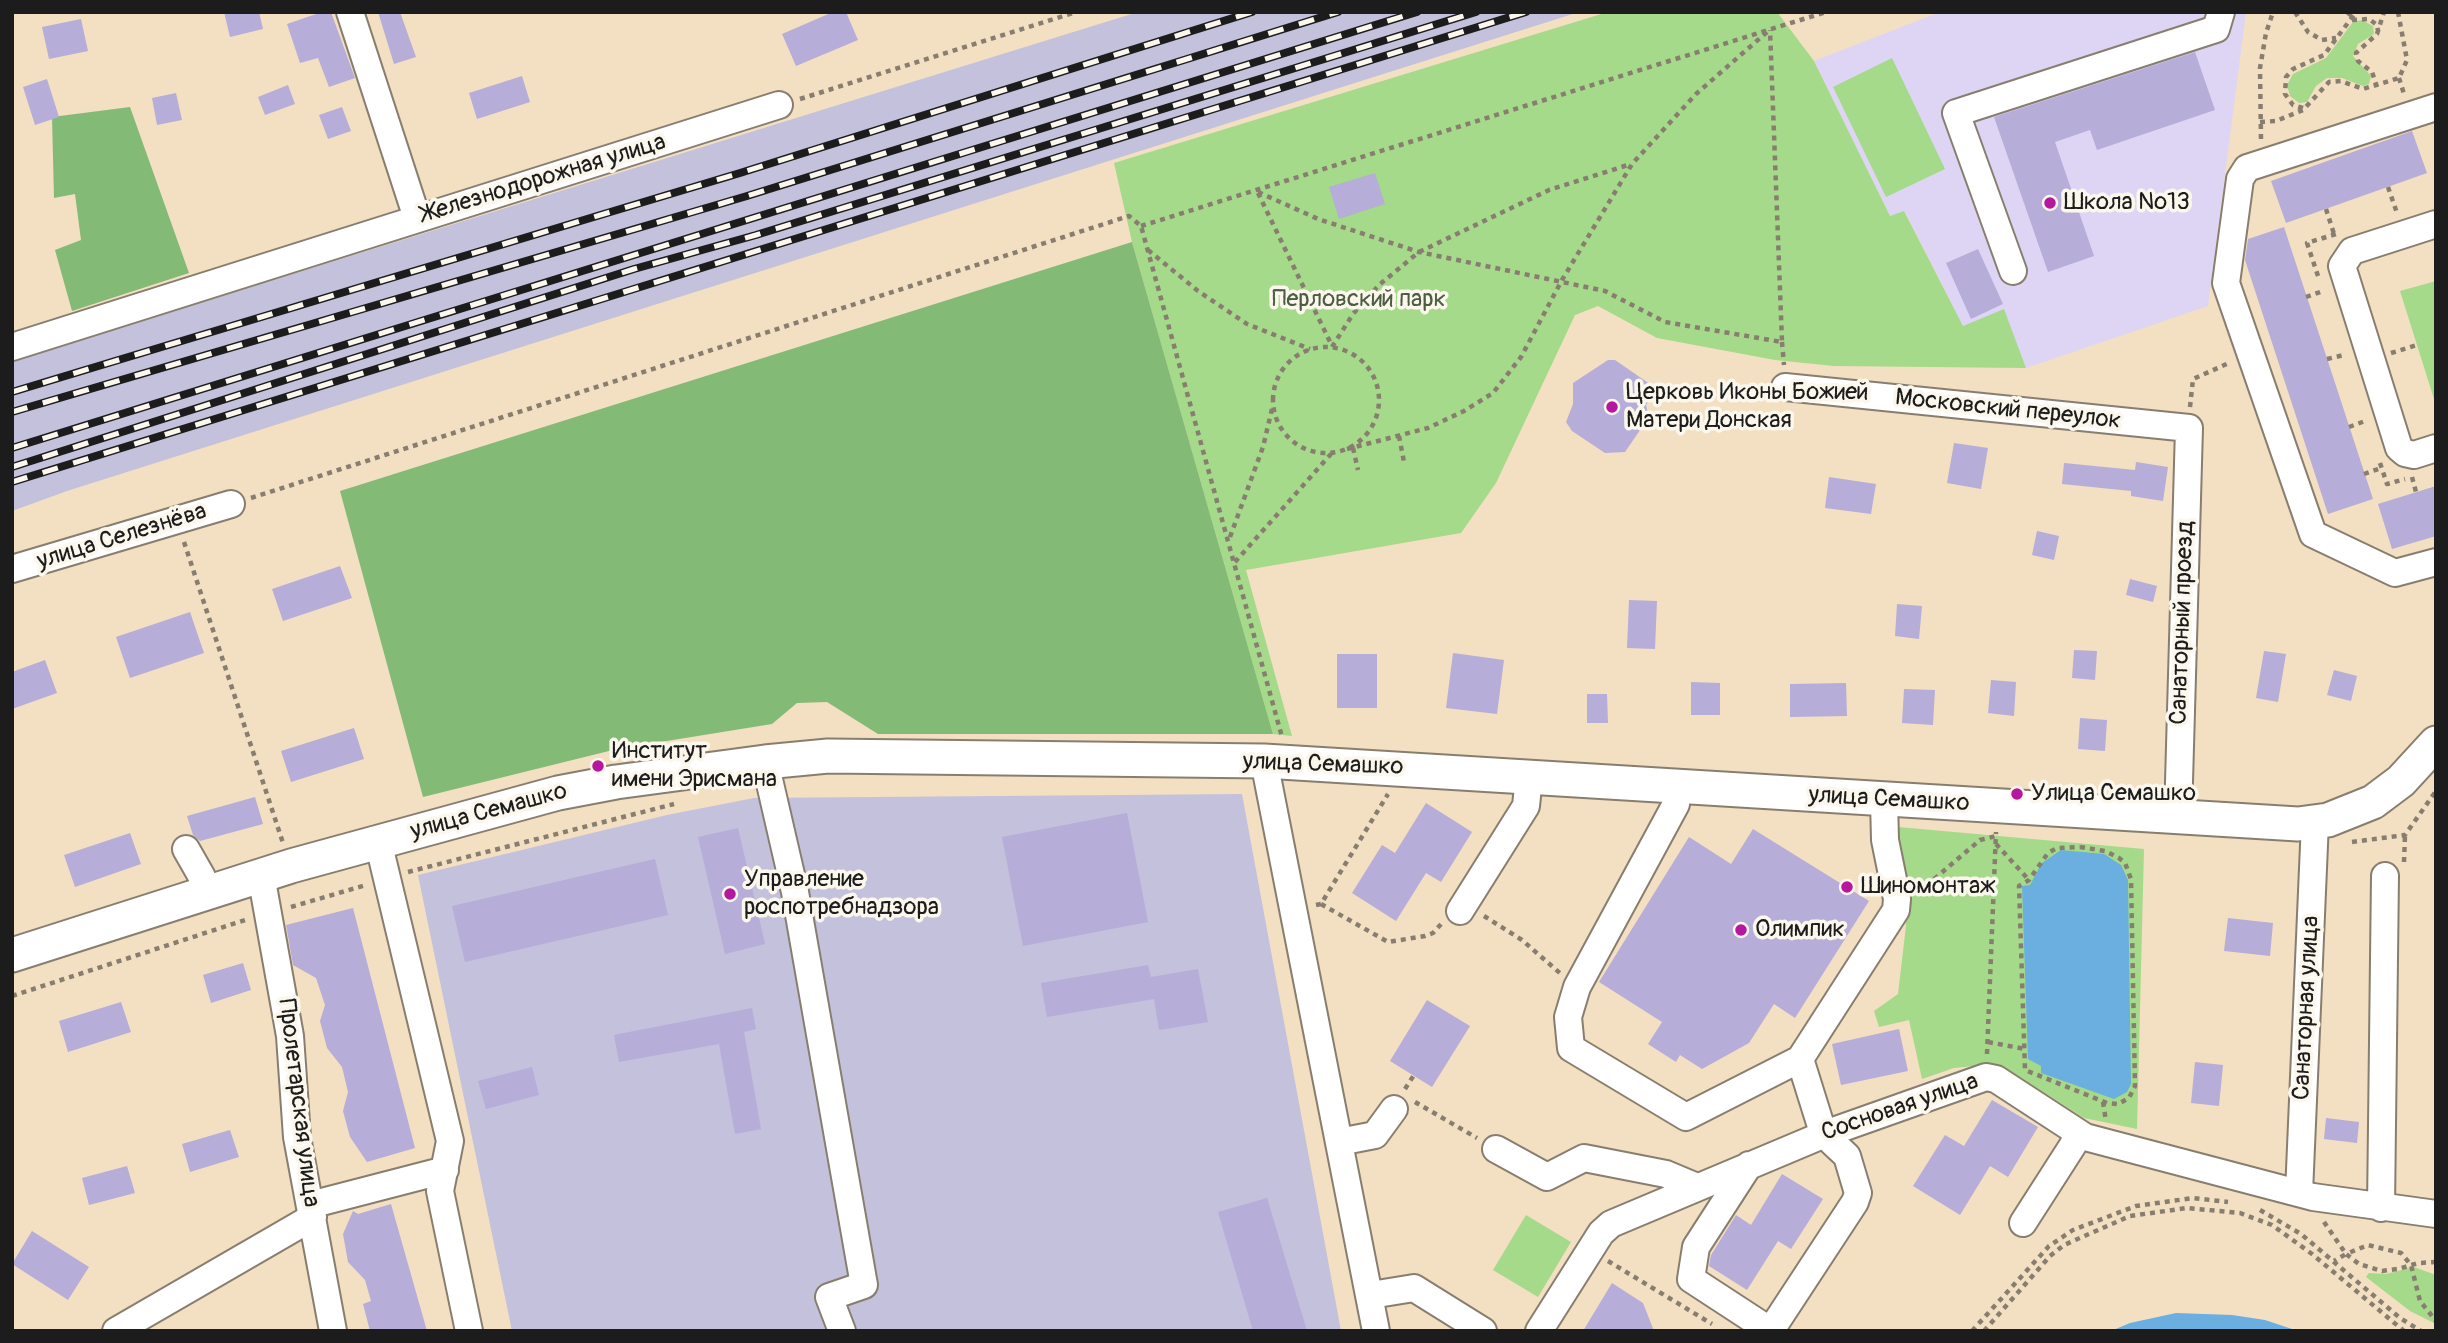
<!DOCTYPE html>
<html>
<head>
<meta charset="utf-8">
<style>
  body { margin:0 }
  #map { position:relative; width:2448px; height:1343px; overflow:hidden; background:#f3dfc2; font-family:Pangolin,sans-serif }
  canvas { display:block }
  .frame { position:absolute; inset:0; border:14px solid #1c1c1c; pointer-events:none }
</style>
</head>
<body>
<div id="map">
<canvas width="2448" height="1343"></canvas>
<div class="frame"></div>
</div>
<script>
const c = document.querySelector('canvas').getContext('2d');
c.lineJoin = 'round';
function fillPath(path, color) { c.fillStyle = color; c.fill(path, 'evenodd'); }
const shape = rows => new Path2D(rows.map(r => 'M' + r).join(''));
function trace(path, color, width, dash) { c.strokeStyle = color; c.lineWidth = width; c.lineCap = dash ? 'butt' : 'round'; c.setLineDash(dash || []); c.stroke(path); }
function write(font, color, halo, rows, align = 'center') {
  c.font = font + ' Pangolin,sans-serif'; c.lineWidth = 7; c.setLineDash([]); c.textBaseline = 'middle'; c.strokeStyle = halo; c.fillStyle = color; for (const [text, x, y, turn = 0] of rows) {
    c.save(); c.translate(x, y); c.rotate((+turn || 0) * Math.PI / 180); c.textAlign = isNaN(turn) ? turn : align; if (halo) c.strokeText(text, 0, 0); c.fillText(text, 0, 0); c.restore();
  }
}
fillPath(shape([
  [1940,12,2246,12,2208,306,2026,368,2004,310,1963,326,1905,212,1890,216,1814,61]
]), '#ded5f5');
fillPath(shape([
  [1138,12,1579,12,67,491,12,511,12,361],
  [1242,794,1341,1331,512,1331,418,875,667,815,754,798]
]), '#c3c1db');
fillPath(shape([
  [1608,12,1777,12,1814,61,1890,216,1904,211,1963,326,2004,309,2026,368,1834,366,1775,360,1657,338,1598,306,1575,315,1496,483,1461,533,1246,570,1292,736,1273,734,1132,242,1114,163],
  [2362,20,2373,26,2374,34,2358,44,2353,56,2371,76,2369,84,2363,86,2342,78,2327,78,2316,86,2307,102,2299,103,2290,96,2287,85,2293,74,2326,58,2353,22],
  [1892,58,1945,169,1886,197,1833,87],
  [2436,281,2436,399,2434,399,2400,291],
  [1898,827,2144,849,2137,1129,2084,1118,2020,1077,1984,1065,1954,1068,1922,1079,1909,1020,1879,1027,1874,1011,1898,994,1906,926],
  [1526,1215,1571,1242,1538,1297,1493,1270],
  [2414,1267,2436,1275,2436,1324,2410,1311,2366,1277,2369,1273,2386,1274]
]), '#a4da8a');
fillPath(shape([
  [130,107,189,273,72,311,55,250,81,240,75,194,54,198,52,117],
  [1132,242,1273,734,878,734,827,702,797,703,772,724,617,749,423,797,340,491]
]), '#83ba76');
fillPath(shape([
  [2061,850,2104,854,2121,865,2128,880,2131,1084,2127,1092,2114,1099,2041,1073,2041,1066,2028,1059,2022,886,2030,885,2042,863],
  [2176,1313,2232,1315,2265,1320,2298,1331,2111,1331,2130,1323]
]), '#6aafe0');
fillPath(shape([
  [224,12,259,12,263,29,230,37],
  [322,12,331,12,355,78,329,87,318,58,300,63,287,24],
  [378,12,400,12,416,57,394,64],
  [833,12,846,12,858,40,796,66,782,34],
  [81,19,88,51,49,59,42,27],
  [2195,52,2215,110,2097,150,2090,130,2055,142,2094,256,2048,272,1994,117],
  [522,76,530,102,477,119,469,93],
  [47,79,59,117,35,125,23,87],
  [288,85,295,104,265,115,258,97],
  [176,93,182,120,157,125,152,98],
  [342,107,351,131,328,139,319,115],
  [2412,131,2427,173,2286,223,2271,181],
  [1375,173,1385,204,1339,219,1329,187],
  [2284,227,2373,499,2328,514,2245,260,2248,239],
  [1978,249,2003,304,1971,319,1946,263],
  [1608,360,1615,360,1657,389,1646,405,1649,417,1625,452,1605,453,1572,431,1566,422,1573,404,1573,383],
  [1954,443,1988,448,1981,489,1947,483],
  [2136,462,2168,467,2163,501,2131,496,2131,491,2062,484,2064,463,2135,470],
  [1829,477,1876,484,1871,514,1825,508],
  [2436,486,2436,536,2392,549,2378,504],
  [2037,531,2059,536,2054,560,2032,555],
  [340,566,352,598,283,621,272,589],
  [2130,579,2157,586,2153,602,2126,595],
  [1629,600,1657,601,1655,649,1627,648],
  [1897,604,1922,606,1919,639,1895,636],
  [190,612,204,653,130,678,116,637],
  [2074,650,2097,651,2095,680,2072,678],
  [2264,651,2286,654,2278,702,2256,698],
  [1453,653,1504,660,1497,714,1446,708],
  [1337,654,1377,654,1377,708,1337,708],
  [45,660,57,693,12,709,12,672],
  [2334,670,2357,676,2351,701,2327,695],
  [1991,680,2016,682,2014,716,1988,713],
  [1691,682,1720,683,1720,715,1691,715],
  [1846,683,1847,716,1790,717,1790,684],
  [1904,689,1935,690,1933,725,1902,723],
  [1587,694,1607,694,1608,723,1587,723],
  [2080,718,2107,720,2105,751,2078,749],
  [354,728,364,759,291,782,281,751],
  [255,797,263,824,200,841,193,835,187,816],
  [1426,803,1472,832,1441,882,1426,873,1396,921,1352,893,1382,845,1395,853],
  [1127,813,1148,922,1023,946,1002,837],
  [738,828,765,944,725,954,698,837],
  [1753,829,1869,901,1795,1018,1774,1004,1749,1043,1702,1069,1680,1055,1676,1062,1648,1044,1662,1022,1599,982,1689,837,1731,864],
  [130,833,141,864,75,887,64,855],
  [655,859,668,915,465,962,452,906],
  [353,908,415,1148,367,1162,350,1137,343,1111,348,1092,342,1067,327,1048,320,1021,325,1005,316,978,293,965,286,925],
  [2228,918,2273,923,2270,956,2224,951],
  [243,963,251,990,211,1003,203,975],
  [1148,965,1151,977,1198,969,1208,1022,1159,1030,1154,999,1047,1017,1041,983],
  [1427,1000,1470,1026,1432,1087,1390,1061],
  [121,1002,131,1032,68,1052,59,1021],
  [752,1008,756,1029,744,1032,761,1129,735,1134,719,1044,619,1062,614,1035],
  [1899,1029,1908,1071,1841,1085,1832,1044],
  [2195,1062,2223,1065,2219,1106,2191,1103],
  [532,1067,539,1095,486,1109,478,1081],
  [1992,1100,2038,1127,2008,1177,1990,1166,1960,1215,1913,1186,1945,1135,1964,1146],
  [2326,1118,2359,1122,2357,1143,2324,1139],
  [230,1130,239,1157,190,1172,182,1144],
  [127,1166,135,1193,89,1205,82,1178],
  [1782,1174,1823,1199,1791,1249,1778,1241,1747,1290,1709,1266,1711,1255,1736,1215,1751,1225],
  [1267,1198,1307,1331,1253,1331,1218,1212],
  [391,1204,427,1331,370,1331,363,1304,371,1301,365,1280,348,1262,343,1234,353,1211,358,1214],
  [32,1231,89,1267,68,1300,12,1264],
  [1612,1283,1643,1303,1654,1331,1583,1331]
]), '#b6add8');
const minor = shape([
  [350,12,417,218],
  [2436,107,2247,168,2240,179,2226,283,2313,534,2395,573,2436,562],
  [2436,224,2352,251,2342,266,2399,448,2405,453,2414,455,2436,448],
  [2013,271,1956,113,2216,29,2221,12],
  [12,347,779,105],
  [1785,387,2189,428,2178,817],
  [12,569,231,504],
  [1264,761,1376,1331],
  [765,762,795,892,864,1285,829,1297,842,1331],
  [1678,787,1676,804,1577,987,1568,1017,1571,1048,1686,1117,1800,1059],
  [378,841,450,1141,440,1191,469,1331],
  [186,849,202,877],
  [261,875,290,1036,297,1137,333,1331],
  [1460,911,1526,806,1529,777],
  [1339,1142,1375,1135,1394,1109],
  [1496,1149,1547,1177,1584,1158,1666,1174,1697,1187],
  [1749,1165,1696,1247,1691,1279,1763,1326,1773,1327,1855,1202,1858,1193,1847,1156,1832,1142,1820,1123,1800,1059,1896,910,1897,899,1885,840,1884,800],
  [2299,1193,2315,822],
  [310,1205,445,1170],
  [2381,1208,2385,876],
  [2023,1223,2073,1145,2077,1133],
  [1371,1295,1414,1288,1483,1331],
  [116,1331,313,1217],
  [1539,1331,1601,1233,1611,1224,1825,1134,1986,1077,1996,1079,2085,1137,2313,1197,2436,1214]
]);
const major = shape([
  [12,955,291,866,558,793,616,782,765,762,828,756,1264,761,2298,824,2328,820,2373,802,2401,781,2436,743]
]);
trace(minor, '#887e6f', 30);
trace(major, '#887e6f', 37);
trace(shape([
  [2295,12,2308,32,2322,40,2336,38],
  [2347,12,2353,17],
  [2352,20,2369,19,2377,25,2378,31],
  [2399,78,2404,94],
  [2377,87,2372,72,2358,61,2356,53,2377,34,2384,12],
  [800,99,1076,12],
  [2303,108,2293,105,2285,94,2286,77,2293,69,2324,55,2356,12],
  [2260,122,2276,121,2303,110,2329,82,2341,81,2363,89,2399,78,2407,60,2398,12],
  [2261,139,2260,68,2266,33,2273,12],
  [2388,187,2397,213],
  [1258,192,1318,219,1419,252,1605,291,1665,322,1782,342,1770,30],
  [1258,193,1332,346],
  [2326,209,2334,234],
  [1141,226,1826,12],
  [1148,250,1198,291,1247,324,1310,349],
  [2318,276,2307,243,2336,234],
  [2306,297,2323,291],
  [1782,342,1784,365],
  '1273 400a53 53 0 1 1 106 0a53 53 0 1 1-106 0Z',
  [1332,347,1353,314,1379,285,1419,252,1549,190,1631,164],
  [2391,353,2417,345],
  [2327,359,2344,355],
  [2190,407,2193,379,2229,363],
  [2349,427,2365,421],
  [1399,436,1404,462],
  [1353,448,1358,470],
  [1347,449,1428,428,1464,411,1493,393,1521,357,1562,280,1632,164,1696,94,1767,32],
  [2380,463,2387,484,2405,479],
  [2364,474,2381,468],
  [2412,477,2416,492],
  [251,498,1129,216,1141,226,1282,737],
  [1230,537,1263,447,1272,409],
  [184,542,283,843],
  [1235,562,1331,454],
  [2352,842,2405,835,2436,791],
  [1996,844,2029,880],
  [2080,847,2105,851,2119,858,2125,863,2131,879,2135,1086,2129,1098,2118,1104,2107,1103,2025,1070,2019,886,2029,880,2048,853,2057,848,2080,847],
  [2404,862,2405,835],
  [408,872,674,804],
  [1919,892,1980,840,1996,836],
  [1321,904,1388,942,1425,936,1433,933,1443,922],
  [1316,905,1321,904,1388,794],
  [291,907,366,885],
  [1484,916,1522,940,1561,974],
  [12,996,245,920],
  [1988,1042,2025,1049],
  [1987,1054,1996,832],
  [1405,1089,1414,1075],
  [1415,1102,1477,1138],
  [2103,1102,2106,1121],
  [2260,1210,2301,1234,2400,1318,2421,1331],
  [2324,1222,2346,1254,2334,1261],
  [1608,1261,1712,1324],
  [2436,1262,2419,1263,2411,1265,2405,1267,2397,1269,2382,1271,2359,1264,2346,1254,2368,1245,2401,1253,2411,1265,2420,1301,2436,1321],
  [1972,1331,2049,1246,2073,1230,2136,1206,2193,1198,2228,1202],
  [1984,1331,2050,1256,2064,1245,2130,1216,2187,1208,2240,1213,2272,1225,2312,1254,2404,1331]
]), '#887e6f', 4.5, [5, 5]);
trace(minor, '#fff', 26);
trace(major, '#fff', 33);
const rail = shape([
  [12,392,740,173,1252,12],
  [12,412,747,196,1338,12],
  [12,448,1417,12],
  [12,467,634,269,756,235,1476,12],
  [12,482,1526,12]
]);
trace(rail, '#1c1c1c', 8);
trace(rail, '#fbf7ec', 5, [16]);
for (const [x, y, r, color] of [
  [2050,203,7,"#b5179e"],
  [1612,407,7,"#b5179e"],
  [598,766,7,"#b5179e"],
  [2017,794,7,"#b5179e"],
  [1847,887,7,"#b5179e"],
  [730,894,7,"#b5179e"],
  [1741,930,7,"#b5179e"]
]) { const dot = new Path2D(); dot.arc(x, y, r, 0, 2 * Math.PI); c.fillStyle = color; c.fill(dot); trace(dot, '#fbf7ec', 2.5); }
write('24px', '#1c1c1c', '#fbf7ec', [
  ["Железнодорожная улица",544,179,-17],
  ["Московский переулок",2008,410,6],
  ["улица Селезнёва",122,537,-17],
  ["Санаторный проезд",2183,623,-88],
  ["улица Семашко",1323,765,2],
  ["улица Семашко",1889,800,3],
  ["улица Семашко",489,812,-15],
  ["Санаторная улица",2307,1008,-87],
  ["Пролетарская улица",298,1103,83],
  ["Сосновая улица",1900,1108,-19]
]);
write('24px', '#1c1c1c', '#fbf7ec', [
  ["Школа №13",2064,203],
  ["Церковь Иконы Божией",1626,393],
  ["Матери Донская",1626,421],
  ["Институт",612,752],
  ["имени Эрисмана",612,780],
  ["Улица Семашко",2031,794],
  ["Управление",744,880],
  ["роспотребнадзора",744,908],
  ["Шиномонтаж",1861,887],
  ["Олимпик",1755,930]
], 'left');
write('24px', '#4c5e42', '#fbf7ec', [
  ["Перловский парк",1359,300]
]);
</script>
</body>
</html>
